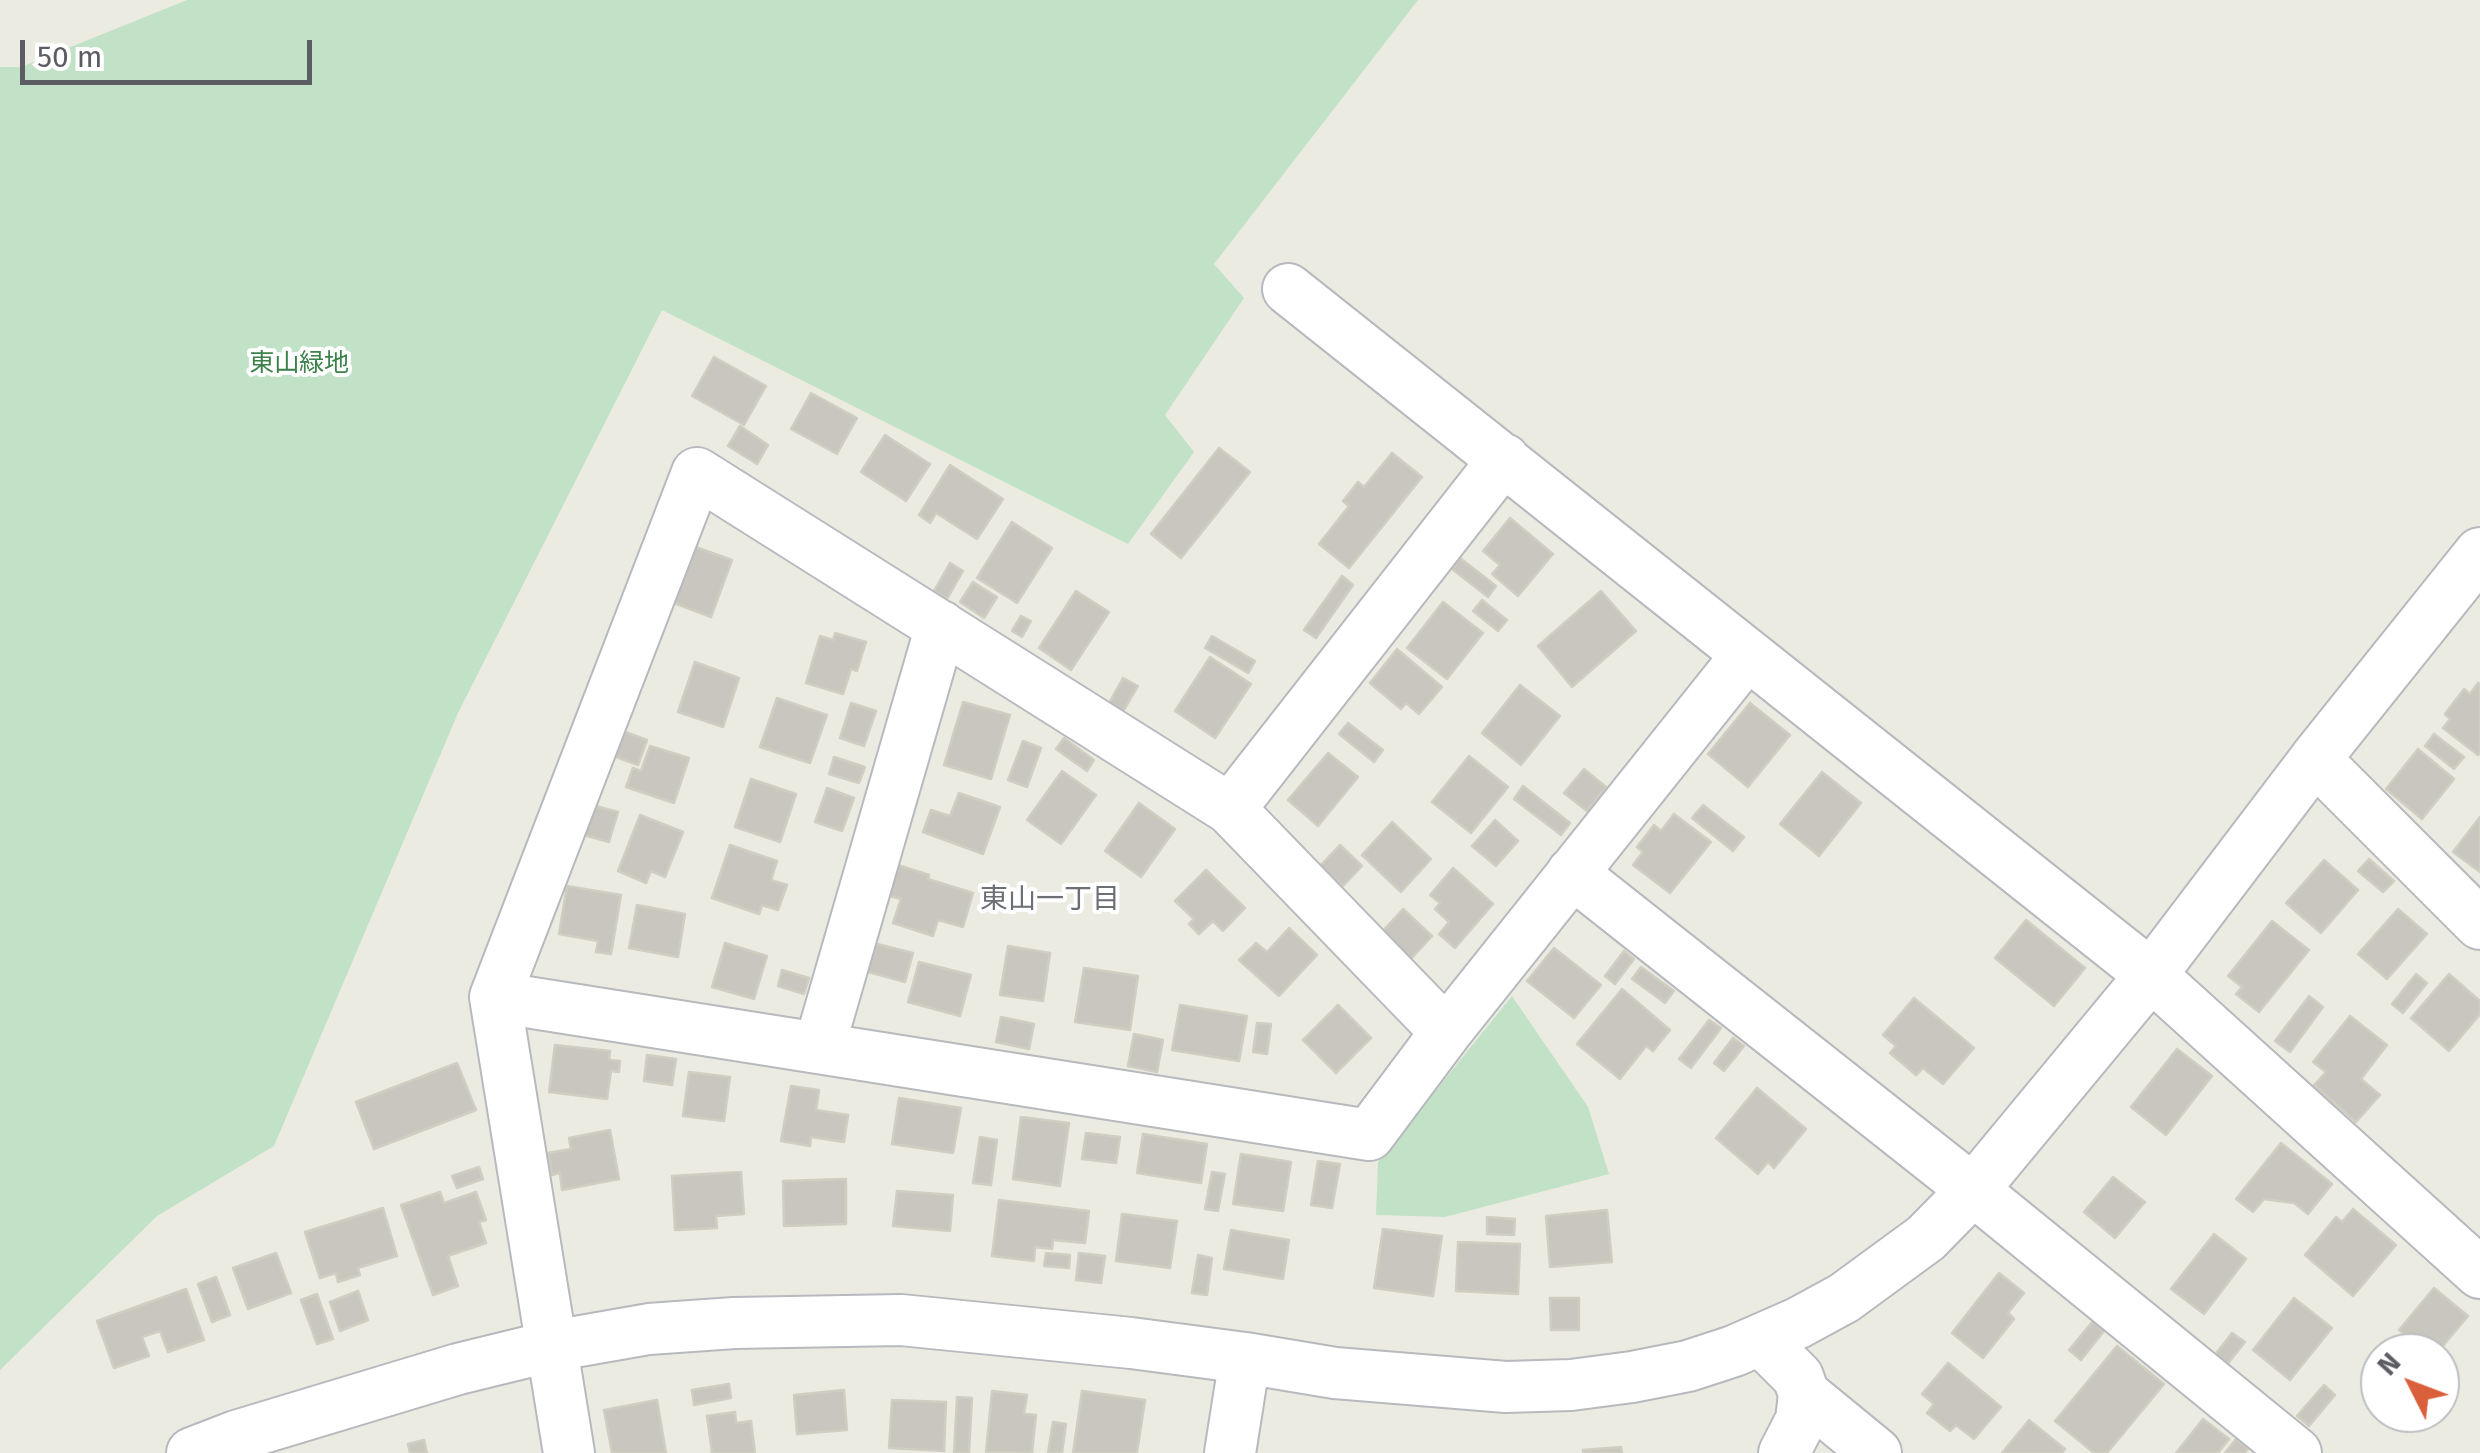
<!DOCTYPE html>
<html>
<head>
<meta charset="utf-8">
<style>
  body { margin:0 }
  #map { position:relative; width:2480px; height:1453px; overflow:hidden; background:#ecebe2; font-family:"Fira Sans",sans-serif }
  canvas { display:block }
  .north { position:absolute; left:2360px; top:1333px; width:100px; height:100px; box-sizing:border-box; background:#fff; border:2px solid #bdbec0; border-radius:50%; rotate:312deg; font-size:28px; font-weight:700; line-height:40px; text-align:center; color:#5b5d62 }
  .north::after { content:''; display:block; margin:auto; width:35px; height:45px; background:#da603b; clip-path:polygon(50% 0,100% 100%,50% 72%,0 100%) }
  .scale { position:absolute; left:20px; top:40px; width:292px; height:45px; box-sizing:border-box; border:5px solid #5b5d62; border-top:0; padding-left:12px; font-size:30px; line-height:35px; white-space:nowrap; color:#5b5d62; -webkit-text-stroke:8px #fff; paint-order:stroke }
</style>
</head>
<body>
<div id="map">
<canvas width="2480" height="1453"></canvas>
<div class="north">N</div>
<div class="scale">50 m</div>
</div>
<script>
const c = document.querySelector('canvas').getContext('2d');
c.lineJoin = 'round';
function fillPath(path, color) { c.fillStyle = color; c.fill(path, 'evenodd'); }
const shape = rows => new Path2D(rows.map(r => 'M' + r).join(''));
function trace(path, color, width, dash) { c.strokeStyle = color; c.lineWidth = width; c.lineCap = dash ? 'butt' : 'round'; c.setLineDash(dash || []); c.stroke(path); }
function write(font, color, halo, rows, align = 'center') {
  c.font = font + ' "Fira Sans","Noto Sans JP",sans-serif'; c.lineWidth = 8; c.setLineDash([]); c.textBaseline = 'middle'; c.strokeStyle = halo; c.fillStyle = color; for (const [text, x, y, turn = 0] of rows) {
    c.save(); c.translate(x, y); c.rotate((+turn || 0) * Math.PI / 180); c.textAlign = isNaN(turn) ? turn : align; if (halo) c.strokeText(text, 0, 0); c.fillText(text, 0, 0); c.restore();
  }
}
fillPath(shape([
  [187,0,1418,0,1214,264,1244,298,1165,415,1194,452,1128,544,662,310,458,713,274,1146,157,1216,0,1370,0,67,21,67],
  [1512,996,1588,1107,1609,1174,1445,1217,1376,1215,1378,1162]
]), '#c1e2c6');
const building = shape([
  [714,357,766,386,744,425,692,396,714,357],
  [811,393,857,418,837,454,791,429,811,393],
  [740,426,768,445,757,464,728,446,740,426],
  [885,435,930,464,906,501,861,472,885,435],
  [1219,448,1250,472,1181,558,1151,534,1219,448],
  [1392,453,1422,477,1349,568,1319,544,1349,506,1343,501,1358,482,1364,487,1392,453],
  [950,465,1003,499,977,539,936,513,930,523,919,515,950,465],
  [1510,518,1553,554,1518,596,1492,574,1500,565,1483,551,1510,518],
  [1012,522,1052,548,1017,603,977,578,1012,522],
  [687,544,732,560,711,617,666,600,687,544],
  [1460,558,1496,586,1488,597,1452,569,1460,558],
  [950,563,963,571,947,599,934,591,950,563],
  [1342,576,1353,585,1316,638,1304,630,1342,576],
  [973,582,997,597,984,618,960,602,973,582],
  [1076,591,1109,612,1071,670,1039,648,1076,591],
  [1601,591,1636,631,1572,687,1538,646,1601,591],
  [1482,600,1507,620,1498,631,1473,611,1482,600],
  [1443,602,1483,633,1447,679,1407,648,1443,602],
  [1021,616,1031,621,1022,637,1012,631,1021,616],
  [835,633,866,642,857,671,851,669,843,694,806,683,820,636,833,640,835,633],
  [1212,636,1255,661,1248,673,1205,648,1212,636],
  [1397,649,1442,687,1419,714,1406,703,1401,709,1370,683,1397,649],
  [1210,657,1251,684,1215,738,1175,711,1210,657],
  [695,662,739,678,723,727,678,712,695,662],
  [1123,678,1138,686,1122,713,1108,705,1123,678],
  [2478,683,2480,684,2480,752,2478,755,2443,728,2450,719,2445,714,2464,689,2470,694,2478,683],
  [1520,685,1560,716,1521,765,1482,733,1520,685],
  [777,698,827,715,810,763,760,747,777,698],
  [963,702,1010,715,991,779,944,765,963,702],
  [851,703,876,711,864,746,840,738,851,703],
  [1750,703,1790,735,1748,787,1708,754,1750,703],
  [1348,723,1383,750,1374,762,1339,734,1348,723],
  [620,730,647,740,638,765,611,755,620,730],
  [2434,734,2464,757,2454,769,2425,746,2434,734],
  [1064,738,1094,760,1087,771,1056,749,1064,738],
  [1023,741,1041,748,1027,787,1008,780,1023,741],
  [650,746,689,758,674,803,626,787,633,768,641,771,650,746],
  [2418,749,2454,779,2422,819,2386,789,2418,749],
  [1328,753,1358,777,1318,826,1288,800,1328,753],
  [1469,756,1508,787,1471,833,1432,802,1469,756],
  [834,757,865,767,859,783,829,774,834,757],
  [1584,769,1606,787,1587,811,1564,793,1584,769],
  [1062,771,1096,795,1061,844,1027,820,1062,771],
  [1822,772,1861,803,1819,856,1780,824,1822,772],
  [751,779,796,794,780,842,735,827,751,779],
  [1523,786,1570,823,1561,835,1514,799,1523,786],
  [827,788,854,798,842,831,815,822,827,788],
  [959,793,1000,807,983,854,923,832,931,810,950,816,959,793],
  [1139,803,1175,829,1141,877,1105,851,1139,803],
  [592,805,618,812,609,842,584,835,592,805],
  [1703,805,1744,837,1733,851,1692,818,1703,805],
  [1674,814,1711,842,1670,893,1633,865,1643,852,1637,847,1654,825,1661,831,1674,814],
  [640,815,683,832,665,877,651,871,646,883,618,871,640,815],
  [2480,817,2480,872,2453,852,2480,817],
  [1495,820,1518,841,1496,866,1472,846,1495,820],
  [1392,822,1431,859,1401,892,1362,855,1392,822],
  [730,845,777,861,771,880,787,885,778,910,762,905,759,914,712,898,730,845],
  [1340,845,1362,866,1343,886,1320,866,1340,845],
  [2369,859,2394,881,2383,892,2358,871,2369,859],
  [2324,860,2358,890,2321,933,2286,903,2324,860],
  [895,864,929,875,928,879,973,893,963,927,938,920,933,936,893,923,901,899,886,895,895,864],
  [1453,868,1493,904,1455,948,1439,934,1449,922,1435,909,1440,903,1430,895,1453,868],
  [1206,870,1245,908,1223,931,1213,921,1199,934,1189,924,1194,919,1175,901,1206,870],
  [567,886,621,895,611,954,596,952,598,941,559,934,567,886],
  [637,905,685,914,678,957,629,948,637,905],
  [1403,909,1432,936,1411,959,1381,933,1403,909],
  [2398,909,2427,934,2387,979,2358,954,2398,909],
  [2026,920,2085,968,2054,1006,1995,958,2026,920],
  [2272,921,2309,950,2259,1012,2236,994,2242,987,2228,976,2272,921],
  [1289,928,1317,955,1279,996,1239,960,1256,943,1267,952,1289,928],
  [725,943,767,956,754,999,712,987,725,943],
  [873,943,913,953,905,982,865,971,873,943],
  [1008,946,1050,953,1043,1001,1000,995,1008,946],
  [1554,948,1601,985,1574,1018,1527,981,1554,948],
  [1624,951,1634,959,1615,984,1605,976,1624,951],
  [919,962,971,975,960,1016,908,1002,919,962],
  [1641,967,1674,991,1665,1003,1632,979,1641,967],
  [1084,968,1138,976,1130,1030,1075,1022,1084,968],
  [782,970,809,978,804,994,778,986,782,970],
  [2416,974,2427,983,2403,1013,2392,1004,2416,974],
  [2449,974,2480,1001,2480,1014,2449,1051,2411,1018,2449,974],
  [1622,989,1670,1030,1653,1051,1646,1046,1620,1079,1577,1044,1622,989],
  [2309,996,2323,1007,2290,1052,2275,1041,2309,996],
  [1914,998,1974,1048,1943,1084,1923,1068,1916,1075,1890,1053,1896,1046,1883,1035,1914,998],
  [1180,1005,1247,1016,1239,1061,1172,1050,1180,1005],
  [1338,1005,1371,1038,1336,1073,1303,1040,1338,1005],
  [2350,1016,2387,1045,2361,1079,2380,1095,2356,1122,2314,1085,2326,1072,2313,1062,2350,1016],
  [1001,1017,1034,1024,1029,1049,996,1042,1001,1017],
  [1709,1020,1721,1028,1691,1068,1679,1059,1709,1020],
  [1257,1023,1271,1024,1267,1054,1253,1052,1257,1023],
  [1134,1034,1163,1040,1157,1072,1128,1066,1134,1034],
  [1733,1038,1744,1046,1724,1071,1714,1063,1733,1038],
  [555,1045,610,1051,609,1060,620,1061,619,1072,611,1071,607,1099,549,1092,555,1045],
  [2177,1049,2212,1076,2166,1135,2131,1107,2177,1049],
  [647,1055,676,1059,672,1085,644,1081,647,1055],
  [457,1063,476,1110,374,1149,356,1102,457,1063],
  [689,1072,730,1077,724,1121,683,1116,689,1072],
  [791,1086,819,1090,816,1110,848,1115,844,1142,811,1137,810,1146,781,1141,791,1086],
  [1757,1088,1806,1129,1774,1168,1768,1162,1758,1174,1716,1138,1757,1088],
  [899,1098,961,1108,953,1153,892,1144,899,1098],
  [1021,1117,1069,1123,1060,1186,1013,1179,1021,1117],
  [610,1130,619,1179,562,1190,560,1173,552,1175,548,1153,571,1149,569,1138,610,1130],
  [1086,1133,1120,1137,1116,1163,1082,1159,1086,1133],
  [1143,1134,1207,1144,1201,1183,1137,1173,1143,1134],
  [980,1137,997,1140,991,1185,973,1183,980,1137],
  [2281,1143,2332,1184,2308,1214,2294,1203,2264,1199,2253,1212,2236,1199,2281,1143],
  [1241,1154,1291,1162,1283,1211,1233,1204,1241,1154],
  [1318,1161,1340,1164,1332,1208,1311,1205,1318,1161],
  [479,1167,483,1179,457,1188,452,1176,479,1167],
  [741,1172,744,1214,716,1216,717,1228,675,1230,672,1176,741,1172],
  [1212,1172,1225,1174,1218,1211,1205,1209,1212,1172],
  [2113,1177,2145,1202,2115,1238,2084,1212,2113,1177],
  [846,1179,846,1224,784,1226,783,1181,846,1179],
  [897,1191,953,1195,950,1231,893,1226,897,1191],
  [440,1192,444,1203,476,1192,486,1220,479,1222,486,1243,448,1256,458,1286,433,1295,401,1205,440,1192],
  [999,1200,1089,1211,1085,1243,1053,1240,1052,1249,1035,1247,1034,1261,992,1256,999,1200],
  [383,1208,397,1256,358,1268,360,1275,338,1282,336,1273,320,1278,305,1232,383,1208],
  [2353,1209,2396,1245,2353,1296,2305,1255,2336,1217,2342,1222,2353,1209],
  [1607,1210,1612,1262,1550,1267,1546,1216,1607,1210],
  [1122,1214,1177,1221,1170,1268,1116,1261,1122,1214],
  [1487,1217,1515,1219,1514,1235,1487,1234,1487,1217],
  [1383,1229,1442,1236,1433,1296,1374,1288,1383,1229],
  [1231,1230,1289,1240,1283,1279,1224,1269,1231,1230],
  [2214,1234,2246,1259,2204,1314,2171,1289,2214,1234],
  [1458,1242,1520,1244,1518,1294,1456,1291,1458,1242],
  [276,1253,291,1293,248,1309,233,1268,276,1253],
  [1046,1253,1070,1255,1069,1268,1044,1266,1046,1253],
  [1079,1253,1105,1256,1101,1283,1076,1280,1079,1253],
  [1198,1255,1212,1258,1207,1295,1192,1293,1198,1255],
  [1999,1273,2024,1293,2008,1313,2014,1319,1983,1358,1952,1333,1999,1273],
  [216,1277,230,1315,212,1322,198,1284,216,1277],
  [2434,1288,2468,1316,2437,1353,2427,1353,2399,1330,2434,1288],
  [186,1289,204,1340,168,1352,160,1331,142,1337,149,1356,114,1368,97,1321,186,1289],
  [358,1291,368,1320,340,1331,330,1302,358,1291],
  [317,1294,333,1339,317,1344,301,1300,317,1294],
  [1550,1298,1579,1298,1579,1330,1551,1330,1550,1298],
  [2294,1298,2332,1328,2290,1380,2253,1350,2294,1298],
  [2093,1321,2104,1331,2081,1360,2069,1350,2093,1321],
  [2232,1333,2245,1342,2226,1366,2214,1356,2232,1333],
  [2117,1346,2164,1384,2107,1453,2094,1453,2055,1421,2117,1346],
  [1948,1363,2001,1407,1974,1439,1956,1425,1950,1431,1927,1413,1934,1404,1922,1394,1948,1363],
  [729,1384,731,1398,694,1405,692,1390,729,1384],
  [2324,1385,2335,1395,2309,1426,2297,1416,2324,1385],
  [844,1390,847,1430,797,1434,794,1395,844,1390],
  [992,1391,1027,1395,1024,1414,1036,1415,1032,1453,986,1452,992,1391],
  [1082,1391,1145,1400,1137,1453,1073,1453,1082,1391],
  [957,1397,972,1398,969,1453,954,1453,957,1397],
  [657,1400,666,1453,612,1453,604,1410,657,1400],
  [892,1400,946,1402,944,1451,889,1448,892,1400],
  [735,1412,736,1423,751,1421,755,1453,712,1453,707,1416,735,1412],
  [2203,1419,2229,1439,2218,1453,2176,1453,2203,1419],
  [2029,1420,2065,1449,2062,1453,2002,1453,2029,1420],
  [1053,1422,1066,1424,1062,1453,1048,1453,1053,1422],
  [2236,1439,2248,1448,2245,1453,2225,1453,2236,1439],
  [424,1440,427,1453,410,1453,408,1444,424,1440],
  [1621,1447,1622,1453,1583,1453,1583,1450,1621,1447]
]);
fillPath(building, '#c8c6bf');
trace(building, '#d0cec1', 2.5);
const minor = shape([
  [1288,289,2151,975,2480,1273],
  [2315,759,2480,924],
  [1230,809,1504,459],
  [1572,873,1973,1190,2296,1453],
  [495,997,1369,1135,1446,1032,1230,809,697,473,495,997,569,1453],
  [1446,1032,1746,656],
  [819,1048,941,626],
  [1761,1340,1798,1377,1804,1394,1801,1420,1784,1453],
  [1804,1394,1876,1453],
  [192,1453,236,1436,458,1369,552,1346,649,1329,734,1323,901,1320,1131,1343,1245,1358,1335,1373,1506,1387,1571,1385,1632,1377,1688,1366,1734,1351,1798,1323,1844,1298,1926,1238,1973,1190,2151,975,2315,759,2480,553],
  [1230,1453,1245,1358]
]);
trace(minor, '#b8b9be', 54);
trace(minor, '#fff', 50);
write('25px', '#3c804a', '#fff', [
  ["東山緑地",299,364]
]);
write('28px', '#6c6f74', '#fff', [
  ["東山一丁目",1050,900]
]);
</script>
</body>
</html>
